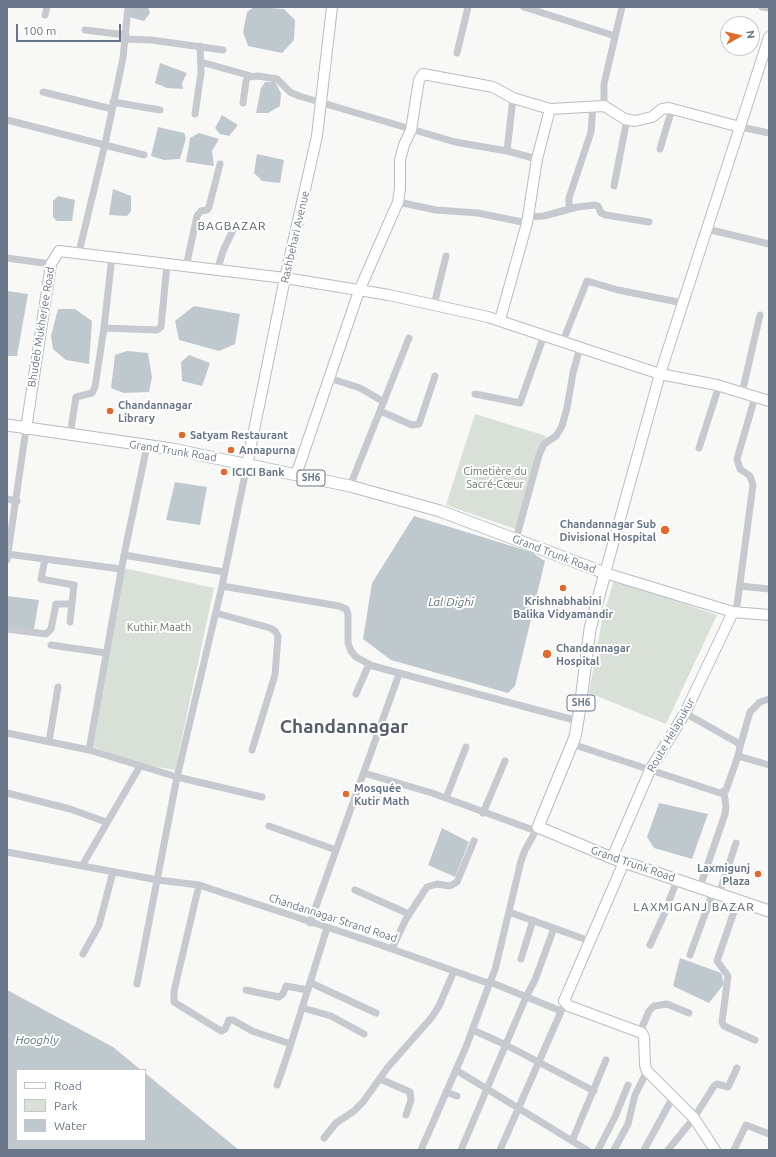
<!DOCTYPE html>
<html>
<head>
<meta charset="utf-8">
<style>
  body { margin:0 }
  #map { position:relative; width:776px; height:1157px; overflow:hidden; background:#f8f9f6; font-family:Ubuntu,sans-serif }
  canvas { display:block }
  .frame { position:absolute; inset:0; border:8px solid #687687; pointer-events:none }
  .legend { position:absolute; left:16px; top:1069px; width:130px; height:72px; box-sizing:border-box; background:#fff; border:1px solid #c3c8cf; margin:0; padding:5px 7px; list-style:none; font-size:12px; color:#687687 }
  .legend li { display:flex; align-items:center; gap:8px; height:20px }
  .legend b { width:20px; border:1px solid #c3c8cf }
  .north { position:absolute; left:720px; top:16px; width:40px; height:40px; box-sizing:border-box; background:#fff; border:1px solid #c3c8cf; border-radius:50%; rotate:82deg; font-size:11px; font-weight:700; line-height:16px; text-align:center; color:#687687 }
  .north::after { content:''; display:block; margin:auto; width:14px; height:18px; background:#e16a2d; clip-path:polygon(50% 0,100% 100%,50% 72%,0 100%) }
  .scale { position:absolute; left:16px; top:24px; width:105px; height:18px; box-sizing:border-box; border:2px solid #687687; border-top:0; padding-left:5px; font-size:12px; line-height:14px; white-space:nowrap; color:#687687; -webkit-text-stroke:3px #fff; paint-order:stroke }
</style>
</head>
<body>
<div id="map">
<canvas width="776" height="1157"></canvas>
<div class="frame"></div>
<ul class="legend">
<li><b style="height:5px;background:#fff"></b>Road</li>
<li><b style="height:11px;background:#d9e0d7"></b>Park</li>
<li><b style="height:11px;background:#bfc8cd"></b>Water</li>
</ul>
<div class="north">N</div>
<div class="scale">100 m</div>
</div>
<script>
const c = document.querySelector('canvas').getContext('2d');
c.lineJoin = 'round';
function fillPath(path, color) { c.fillStyle = color; c.fill(path, 'evenodd'); }
const shape = rows => new Path2D(rows.map(r => 'M' + r).join(''));
function trace(path, color, width, dash) { c.strokeStyle = color; c.lineWidth = width; c.lineCap = dash ? 'butt' : 'round'; c.setLineDash(dash || []); c.stroke(path); }
function write(font, color, halo, rows, align = 'center') {
  c.font = font + ' Ubuntu,sans-serif'; c.lineWidth = 4; c.setLineDash([]); c.textBaseline = 'middle'; c.strokeStyle = halo; c.fillStyle = color; for (const [text, x, y, turn = 0] of rows) {
    c.save(); c.translate(x, y); c.rotate((+turn || 0) * Math.PI / 180); c.textAlign = isNaN(turn) ? turn : align; if (halo) c.strokeText(text, 0, 0); c.fillText(text, 0, 0); c.restore();
  }
}
fillPath(shape([
  [475,414,546,436,518,530,446,505],
  [124,568,214,588,175,770,141,764,93,747],
  [614,580,717,615,666,724,589,693,602,620]
]), '#d9e0d7');
fillPath(shape([
  [131,7,148,7,150,13,144,21,129,17],
  [254,7,284,9,295,20,294,40,282,53,248,46,243,32,247,12],
  [160,63,187,73,182,83,183,89,167,88,155,83],
  [265,82,275,82,281,93,280,106,268,113,256,113,261,88],
  [222,115,238,125,229,136,220,134,215,128],
  [158,127,184,133,186,138,180,159,164,160,151,156],
  [199,133,219,139,212,151,214,166,186,162,190,138],
  [257,154,284,160,280,183,262,181,254,173],
  [113,189,131,196,131,211,127,216,109,215],
  [58,196,75,200,72,221,57,221,53,217,53,201],
  [7,291,28,294,17,356,7,356],
  [194,306,240,314,235,344,219,351,179,340,175,321],
  [58,309,75,309,92,321,89,364,66,360,53,349,51,336],
  [127,351,148,353,152,377,149,392,124,393,111,388,115,355],
  [189,355,210,363,202,386,182,381,181,362],
  [175,482,207,487,200,525,166,520],
  [414,516,531,552,545,561,515,686,508,693,391,660,363,639,372,583],
  [7,596,39,600,34,629,7,626],
  [659,803,708,814,692,859,654,848,647,837],
  [442,828,469,842,455,877,428,865],
  [680,958,721,973,724,984,709,1003,673,986],
  [7,990,113,1047,141,1070,17,1070,17,1140,145,1140,145,1073,239,1150,7,1150]
]), '#bfc8cd');
const secondary = shape([
  [769,37,660,374,605,573,733,612,769,615],
  [500,320,527,223,537,159,550,109],
  [26,429,51,264,59,251,285,278,389,295,488,317,660,374,717,385,769,401],
  [247,465,285,278,317,136,332,7],
  [296,475,359,291,398,202,400,189,400,160,404,145,411,130,419,80,423,74,493,87,513,98,550,109,604,106,625,119,635,121,652,117,662,109,669,108,740,127],
  [612,858,650,770,685,713,733,612],
  [624,862,564,1001,569,1006,642,1033,644,1037,645,1065,647,1071,694,1118,715,1150]
]);
const primary = shape([
  [7,425,172,449,350,486,440,511,605,573,590,629,580,708,575,737,538,827,612,858,769,911]
]);
trace(secondary, '#b8bdc2', 12);
trace(primary, '#b7bbbf', 13);
trace(shape([
  [524,7,615,36],
  [762,7,769,8],
  [45,15,47,7],
  [85,30,126,35],
  [125,39,151,40,223,50],
  [457,53,468,7],
  [201,62,251,76],
  [43,92,112,109],
  [113,102,160,110],
  [243,103,246,81,248,77,258,76,277,79,290,92,299,96,455,142,507,151,513,98],
  [604,106,604,84,622,7],
  [195,114,201,73,200,46],
  [7,120,144,155],
  [740,127,769,133],
  [660,149,672,109],
  [507,151,537,159],
  [614,186,627,119],
  [398,202,436,210,478,213,527,223],
  [569,209,569,198,591,132,593,106],
  [528,217,544,216,577,207,595,205,598,206,601,213,606,215,649,222],
  [707,229,769,244],
  [79,252,105,144,123,58,128,7],
  [7,258,51,264],
  [186,267,197,216,201,211,207,210,209,207,220,164],
  [217,271,223,251,233,230],
  [434,305,446,256],
  [104,328,112,256],
  [563,341,587,281,618,290,683,303],
  [329,378,360,388,384,402],
  [742,393,760,315],
  [475,394,520,403,544,335],
  [380,411,412,425,419,424,435,376],
  [70,435,76,397,92,393,95,387,104,328,157,330,161,327,167,264],
  [699,448,719,386],
  [350,486,409,338],
  [7,499,17,501],
  [516,539,539,455,544,444,556,436,562,426,567,408,573,373,580,347],
  [7,554,121,569],
  [124,555,224,572],
  [45,559,41,579,74,585,70,622],
  [7,560,26,429],
  [222,586,339,606,346,609,348,614,348,643,351,651,356,657,373,666,578,721],
  [741,586,769,589],
  [216,613,270,628,275,631,278,636,275,675,252,750],
  [736,613,753,485,750,476,740,469,737,459,755,397],
  [7,629,46,634,51,629,56,604,72,604],
  [51,645,106,653],
  [356,694,369,664],
  [685,713,738,743,740,747,738,756,769,765],
  [7,733,89,750,177,777,262,797],
  [49,742,58,687],
  [572,744,720,793,726,790,738,756],
  [740,747,750,712,760,702,769,699],
  [89,750,124,555,147,446],
  [364,773,432,793,536,831],
  [7,793,70,809,106,822],
  [446,798,466,747],
  [483,813,505,761],
  [269,826,336,850],
  [7,852,158,880,199,885,375,943,485,982,490,982,495,970,521,861,525,850,538,827],
  [82,866,140,766],
  [199,885,174,991,174,1002,221,1031,225,1029,229,1020,233,1020,252,1031,291,1044],
  [700,887,725,814,726,807,724,792],
  [355,890,409,914],
  [719,894,736,843],
  [738,900,717,961,728,976,722,1022,724,1026,755,1040],
  [509,912,590,941],
  [310,923,399,674],
  [650,945,663,917,677,880],
  [392,949,406,919,427,887,437,884,450,886,457,882,474,841],
  [83,954,99,925,113,872],
  [690,955,713,892],
  [521,959,533,920],
  [311,983,376,1013],
  [137,984,177,777,222,586,247,465],
  [246,990,279,997,283,994,286,986,308,990],
  [303,1008,331,1016,364,1034],
  [473,1030,506,1045,594,1091],
  [640,1032,649,1011,654,1006,667,1004,689,1013],
  [456,1070,587,1150],
  [380,1079,410,1092,411,1100,406,1115],
  [277,1085,289,1050,327,928],
  [446,1092,457,1096],
  [324,1138,336,1123,354,1111,363,1102,388,1067,432,1017,439,1006,454,971],
  [572,1141,606,1060],
  [421,1150,466,1047,490,982,561,1011],
  [461,1150,526,997,535,980,554,928],
  [500,1150,563,1007],
  [598,1150,615,1117,628,1085],
  [614,1150,628,1124,635,1095,647,1071],
  [644,1150,673,1097],
  [668,1150,694,1118,714,1086,717,1084,728,1087,737,1068],
  [734,1150,746,1125,769,1134]
]), '#c6c9cd', 7);
trace(secondary, '#fff', 10);
trace(primary, '#fff', 11);
for (const [x, y, r, color] of [
  [110,411,4,"#e16a2d"],
  [182,435,4,"#e16a2d"],
  [231,450,4,"#e16a2d"],
  [224,472,4,"#e16a2d"],
  [665,530,5,"#e16a2d"],
  [563,588,4,"#e16a2d"],
  [547,654,5,"#e16a2d"],
  [346,794,4,"#e16a2d"],
  [758,874,4,"#e16a2d"]
]) { const dot = new Path2D(); dot.arc(x, y, r, 0, 2 * Math.PI); c.fillStyle = color; c.fill(dot); trace(dot, '#fff', 1.5); }
for (const [x, y, w] of [
  [311,478,28],
  [581,703,28]
]) { const box = new Path2D(); box.roundRect(x - w / 2, y - 8, w, 16, 3); c.fillStyle = '#fff'; c.fill(box); trace(box, '#687687', 1); }
write('bold 10px', '#687687', null, [
  ["SH6",311,478],
  ["SH6",581,703]
]);
write('11px', '#687687', '#fff', [
  ["Rashbehari Avenue",295,237,-77],
  ["Bhudeb Mukherjee Road",41,327,-81],
  ["Grand Trunk Road",173,451,9],
  ["Grand Trunk Road",554,554,21],
  ["Route Helapukur",671,735,-60],
  ["Grand Trunk Road",633,864,19],
  ["Chandannagar Strand Road",333,918,18]
]);
write('bold 11px', '#687687', '#fff', [
  ["Chandannagar",118,405],
  ["Library",118,418],
  ["Satyam Restaurant",190,435],
  ["Annapurna",239,450],
  ["ICICI Bank",232,472],
  ["Chandannagar Sub",656,524,"right"],
  ["Divisional Hospital",656,537,"right"],
  ["Krishnabhabini",563,601,"center"],
  ["Balika Vidyamandir",563,614,"center"],
  ["Chandannagar",556,648],
  ["Hospital",556,661],
  ["Mosquée",354,788],
  ["Kutir Math",354,801],
  ["Laxmigunj",750,868,"right"],
  ["Plaza",750,881,"right"]
], 'left');
write('11px', '#657963', '#fff', [
  ["Cimetière du",495,471],
  ["Sacré-Cœur",495,484],
  ["Kuthir Maath",159,627]
]);
c.letterSpacing = '1px';
write('12px', '#56606c', '#fff', [
  ["BAGBAZAR",232,226],
  ["LAXMIGANJ BAZAR",694,907]
]);
c.letterSpacing = '0px';
write('italic 12px', '#637782', '#fff', [
  ["Lal Dighi",451,602],
  ["Hooghly",37,1040]
]);
write('bold 19px', '#56606c', '#fff', [
  ["Chandannagar",344,727]
]);
</script>
</body>
</html>
